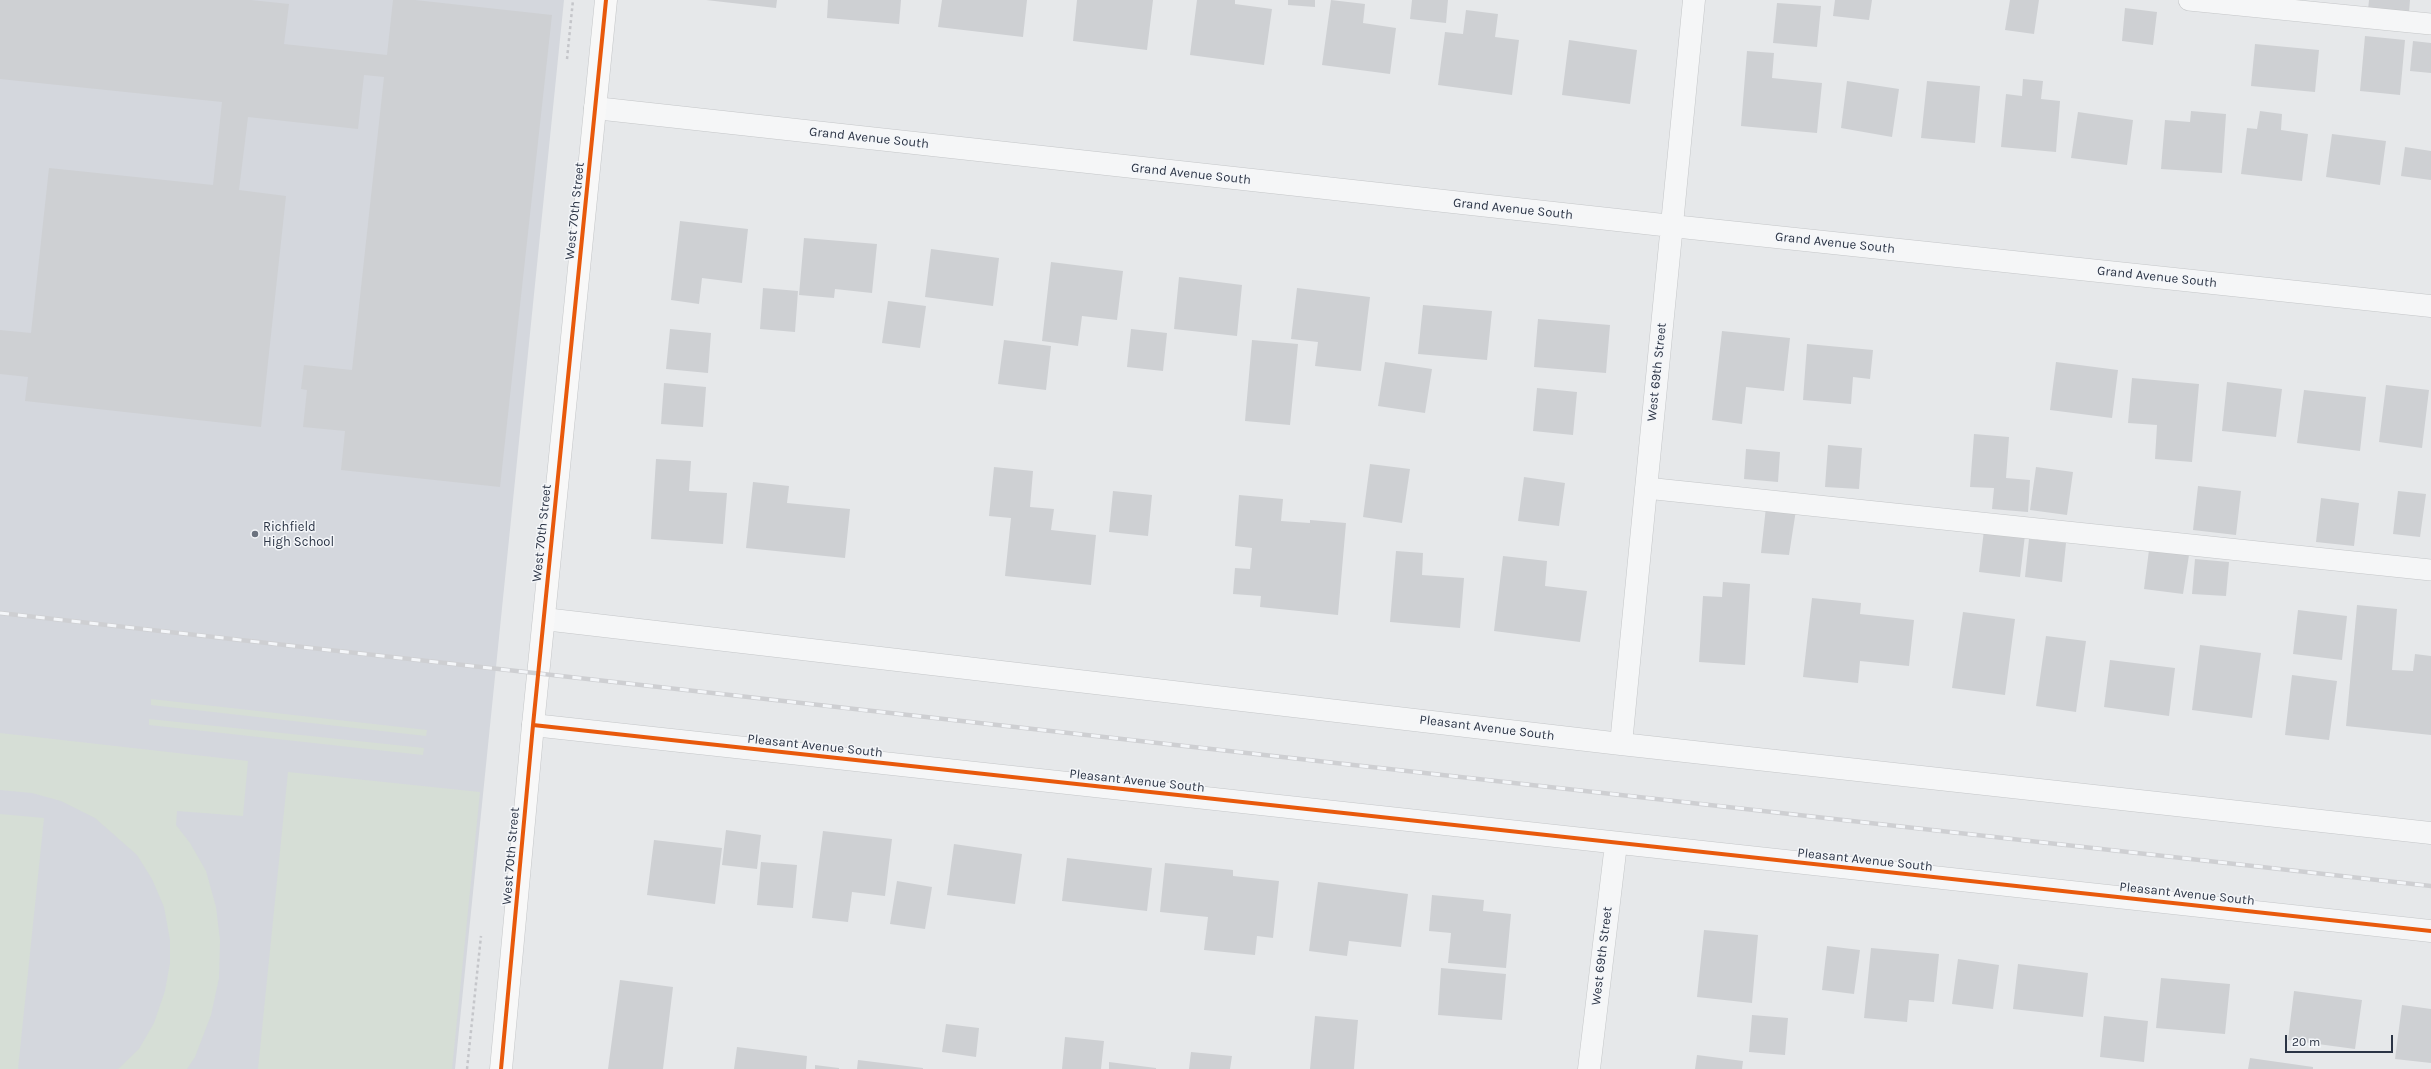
<!DOCTYPE html>
<html>
<head>
<meta charset="utf-8">
<style>
  body { margin:0 }
  #map { position:relative; width:2431px; height:1069px; overflow:hidden; background:#e6e8ea; font-family:Karla,sans-serif }
  canvas { display:block }
  .scale { position:absolute; left:2285px; top:1035px; width:108px; height:18px; box-sizing:border-box; border:2px solid #2b3445; border-top:0; padding-left:5px; font-size:12px; line-height:14px; white-space:nowrap; color:#2b3445; -webkit-text-stroke:3px #f4f6f9; paint-order:stroke }
</style>
</head>
<body>
<div id="map">
<canvas width="2431" height="1069"></canvas>
<div class="scale">20 m</div>
</div>
<script>
const c = document.querySelector('canvas').getContext('2d');
c.lineJoin = 'round';
function fillPath(path, color) { c.fillStyle = color; c.fill(path, 'evenodd'); }
const shape = rows => new Path2D(rows.map(r => 'M' + r).join(''));
function trace(path, color, width, dash) { c.strokeStyle = color; c.lineWidth = width; c.lineCap = dash ? 'butt' : 'round'; c.setLineDash(dash || []); c.stroke(path); }
function write(font, color, halo, rows, align = 'center') {
  c.font = font + ' Karla,sans-serif'; c.lineWidth = 3; c.setLineDash([]); c.textBaseline = 'middle'; c.strokeStyle = halo; c.fillStyle = color; for (const [text, x, y, turn = 0] of rows) {
    c.save(); c.translate(x, y); c.rotate((+turn || 0) * Math.PI / 180); c.textAlign = isNaN(turn) ? turn : align; if (halo) c.strokeText(text, 0, 0); c.fillText(text, 0, 0); c.restore();
  }
}
fillPath(shape([
  [0,0,564,0,455,1069,0,1069]
]), '#d4d7dd');
fillPath(shape([
  [151,699,427,730,426,736,151,705],
  [149,719,424,748,423,755,149,725],
  [0,733,248,761,243,816,177,811,176,825,190,843,206,871,216,907,220,940,219,978,211,1015,195,1057,187,1069,118,1069,139,1049,154,1023,165,991,170,963,170,940,164,907,152,879,137,855,95,818,61,801,32,793,0,790],
  [288,772,480,792,452,1069,258,1069],
  [0,814,44,818,18,1069,0,1069]
]), '#d6ded6');
fillPath(shape([
  [0,0,251,0,289,4,284,44,387,55,393,0,415,0,552,15,500,487,341,470,345,431,303,427,307,390,301,389,304,365,352,370,384,77,364,75,358,129,248,117,239,190,286,196,261,427,25,401,28,377,0,374,0,330,31,333,49,168,213,185,222,102,0,79],
  [706,0,777,0,776,8],
  [828,0,901,0,899,24,827,18],
  [942,0,1027,0,1023,37,938,27],
  [1077,0,1153,0,1147,50,1073,41],
  [1197,0,1235,0,1235,4,1272,9,1264,65,1190,55],
  [1288,0,1315,0,1315,7,1288,5],
  [1331,0,1365,4,1363,23,1396,28,1390,74,1322,65],
  [1412,0,1448,0,1446,23,1410,19],
  [1835,0,1872,0,1869,20,1833,16],
  [2010,0,2039,0,2034,34,2005,30],
  [2369,0,2410,0,2409,13,2368,10],
  [1777,3,1821,6,1817,47,1773,43],
  [2125,8,2157,12,2153,45,2122,41],
  [1466,10,1498,14,1495,37,1519,40,1512,95,1438,85,1445,32,1463,34],
  [2365,36,2405,40,2400,95,2360,91],
  [1569,40,1637,50,1630,104,1562,95],
  [2413,41,2431,43,2431,73,2410,71],
  [2255,44,2319,50,2315,92,2251,86],
  [1747,51,1774,53,1772,78,1822,83,1817,133,1741,126],
  [2023,79,2043,81,2041,99,2060,101,2056,152,2001,147,2006,94,2022,96],
  [1847,81,1899,89,1892,137,1841,128],
  [1927,81,1980,86,1975,143,1921,138],
  [2191,111,2226,114,2222,173,2161,169,2165,120,2190,122],
  [2260,111,2282,114,2281,130,2308,134,2302,181,2241,174,2247,128,2257,129],
  [2078,112,2133,120,2127,165,2071,158],
  [2332,134,2386,141,2380,185,2326,177],
  [2405,147,2431,151,2431,180,2401,176],
  [680,221,748,229,742,283,702,278,699,304,671,300],
  [804,238,877,244,872,293,835,289,834,298,799,295],
  [931,249,999,258,993,306,925,297],
  [1051,262,1123,271,1117,320,1082,316,1078,346,1042,341],
  [1179,277,1242,285,1237,336,1174,329],
  [763,288,798,291,795,332,760,329],
  [1297,288,1370,297,1361,371,1315,366,1318,342,1291,339],
  [888,301,926,306,920,348,882,343],
  [1423,305,1492,311,1487,360,1418,354],
  [1538,319,1610,325,1606,373,1534,367],
  [670,329,711,333,708,373,666,369],
  [1131,329,1167,333,1163,371,1127,367],
  [1722,331,1790,338,1784,391,1746,387,1742,424,1712,420],
  [1004,340,1051,346,1046,390,998,384],
  [1252,340,1298,344,1290,425,1245,421],
  [1807,344,1873,350,1870,379,1853,377,1851,404,1803,400],
  [1385,362,1432,369,1425,413,1378,406],
  [2056,362,2118,370,2112,418,2050,410],
  [2132,378,2199,384,2192,462,2155,459,2157,425,2128,423],
  [2227,382,2282,389,2276,437,2222,431],
  [664,383,706,387,703,427,661,424],
  [2386,385,2429,390,2422,448,2379,442],
  [1537,388,1577,392,1573,435,1533,431],
  [2304,390,2366,397,2360,451,2297,443],
  [1974,434,2009,437,2006,478,2030,480,2028,512,1992,509,1994,488,1970,487],
  [1828,445,1862,448,1859,489,1825,487],
  [1746,449,1780,452,1778,482,1744,479],
  [656,459,691,461,689,491,727,493,723,544,651,539],
  [1370,464,1410,469,1402,523,1363,517],
  [994,467,1033,471,1030,507,1054,509,1051,530,1096,535,1091,585,1005,576,1011,518,989,516],
  [2036,467,2073,472,2067,515,2030,510],
  [1524,477,1565,483,1559,526,1518,521],
  [753,482,789,486,787,503,850,509,845,558,746,548],
  [2198,486,2241,491,2236,535,2193,530],
  [1113,491,1152,495,1148,536,1109,532],
  [2398,491,2426,494,2420,537,2393,534],
  [1239,495,1283,499,1281,521,1310,523,1310,520,1346,523,1338,615,1260,607,1261,596,1233,594,1235,568,1250,569,1252,548,1235,546],
  [2321,498,2359,503,2354,546,2316,542],
  [1766,507,1796,510,1789,555,1761,553],
  [1984,530,2025,535,2020,577,1979,572],
  [2029,539,2066,543,2062,582,2025,577],
  [2149,550,2189,555,2183,594,2144,589],
  [1396,551,1423,553,1422,575,1464,578,1460,628,1390,622],
  [1503,556,1547,561,1545,586,1587,591,1580,642,1494,631],
  [2195,559,2229,562,2226,596,2192,594],
  [1723,582,1750,584,1745,665,1699,662,1703,596,1722,597],
  [1812,598,1861,603,1860,614,1914,620,1909,666,1860,661,1858,683,1803,677],
  [2357,605,2397,609,2392,670,2413,671,2415,654,2431,656,2431,735,2346,726],
  [2298,610,2347,616,2342,660,2293,654],
  [1963,612,2015,619,2005,695,1952,688],
  [2046,636,2086,641,2076,712,2036,706],
  [2200,645,2261,653,2252,718,2192,710],
  [2110,660,2175,668,2169,716,2104,707],
  [2292,675,2337,681,2329,740,2285,735],
  [726,830,761,835,757,869,722,865],
  [823,831,892,839,885,896,852,892,848,922,812,918],
  [654,840,722,848,715,904,647,895],
  [954,844,1022,854,1015,904,947,895],
  [1067,858,1152,868,1147,911,1062,901],
  [761,862,797,865,793,908,757,905],
  [1165,863,1233,870,1233,876,1279,881,1273,938,1257,936,1255,955,1204,950,1208,917,1160,912],
  [897,881,932,887,925,929,890,924],
  [1318,882,1408,894,1401,947,1349,941,1347,956,1309,951],
  [1432,895,1484,900,1483,911,1511,914,1506,968,1448,963,1451,933,1429,931],
  [1704,930,1758,935,1752,1003,1697,997],
  [1827,946,1860,950,1854,994,1822,990],
  [1871,948,1939,954,1934,1002,1909,1000,1907,1022,1864,1018],
  [1958,959,1999,965,1993,1009,1952,1004],
  [2018,964,2088,973,2083,1017,2013,1009],
  [1441,968,1506,974,1502,1020,1438,1015],
  [2161,978,2230,984,2225,1034,2156,1028],
  [620,980,673,987,663,1069,608,1069],
  [2294,991,2362,1000,2355,1049,2288,1040],
  [2402,1005,2431,1009,2431,1063,2395,1059],
  [1752,1015,1788,1018,1785,1055,1749,1052],
  [1315,1016,1358,1020,1354,1069,1310,1069],
  [2104,1016,2148,1021,2144,1062,2100,1057],
  [946,1024,979,1028,976,1057,942,1052],
  [1065,1037,1104,1041,1101,1069,1062,1069],
  [737,1047,807,1056,806,1069,734,1069],
  [1191,1052,1232,1056,1230,1069,1189,1069],
  [1697,1055,1743,1061,1742,1069,1695,1069],
  [2250,1058,2313,1067,2313,1069,2248,1069],
  [858,1060,923,1068,923,1069,857,1069],
  [1109,1062,1156,1068,1156,1069,1109,1069],
  [815,1065,839,1068,839,1069,815,1069]
]), '#ced0d3');
const lane = shape([
  [2189,0,2431,24],
  [1646,488,2431,570]
]);
const street = shape([
  [595,108,1672,226,2431,306],
  [544,619,1621,744,2431,833],
  [533,725,2431,931],
  [1621,744,1694,0],
  [1589,1069,1616,844]
]);
const secondary = shape([
  [501,1069,533,725,606,0]
]);
trace(lane, '#c4c6c8', 22);
trace(street, '#c4c6c8', 23);
trace(secondary, '#c4c6c8', 23);
trace(shape([
  [567,59,573,0],
  [467,1069,481,936]
]), '#c5c6ca', 2.5, [3, 3]);
trace(lane, '#f5f6f7', 21);
trace(street, '#f5f6f7', 22);
trace(secondary, '#f8f8f8', 22);
const rail = shape([
  [0,613,2431,886]
]);
trace(rail, '#cecfd2', 4.5);
trace(rail, '#f4f6f9', 3, [9]);
trace(shape([
  [533,725,2431,931],
  [501,1069,533,725,606,0]
]), '#e8590c', 4);
for (const [x, y, r, color] of [
  [255,534,4,"#6c737f"]
]) { const dot = new Path2D(); dot.arc(x, y, r, 0, 2 * Math.PI); c.fillStyle = color; c.fill(dot); trace(dot, '#f4f6f9', 1.5); }
write('13px', '#2b3445', '#f4f6f9', [
  ["Grand Avenue South",869,138,6],
  ["Grand Avenue South",1191,174,6],
  ["Grand Avenue South",1513,209,6],
  ["West 70th Street",575,211,-84],
  ["Grand Avenue South",1835,243,6],
  ["Grand Avenue South",2157,277,6],
  ["West 69th Street",1657,372,-84],
  ["West 70th Street",542,533,-84],
  ["Pleasant Avenue South",1487,728,7],
  ["Pleasant Avenue South",815,746,6],
  ["Pleasant Avenue South",1137,781,6],
  ["West 70th Street",511,856,-85],
  ["Pleasant Avenue South",1865,860,6],
  ["Pleasant Avenue South",2187,894,6],
  ["West 69th Street",1602,956,-83]
]);
write('13px', '#2b3445', '#f4f6f9', [
  ["Richfield",263,527],
  ["High School",263,542]
], 'left');
</script>
</body>
</html>
